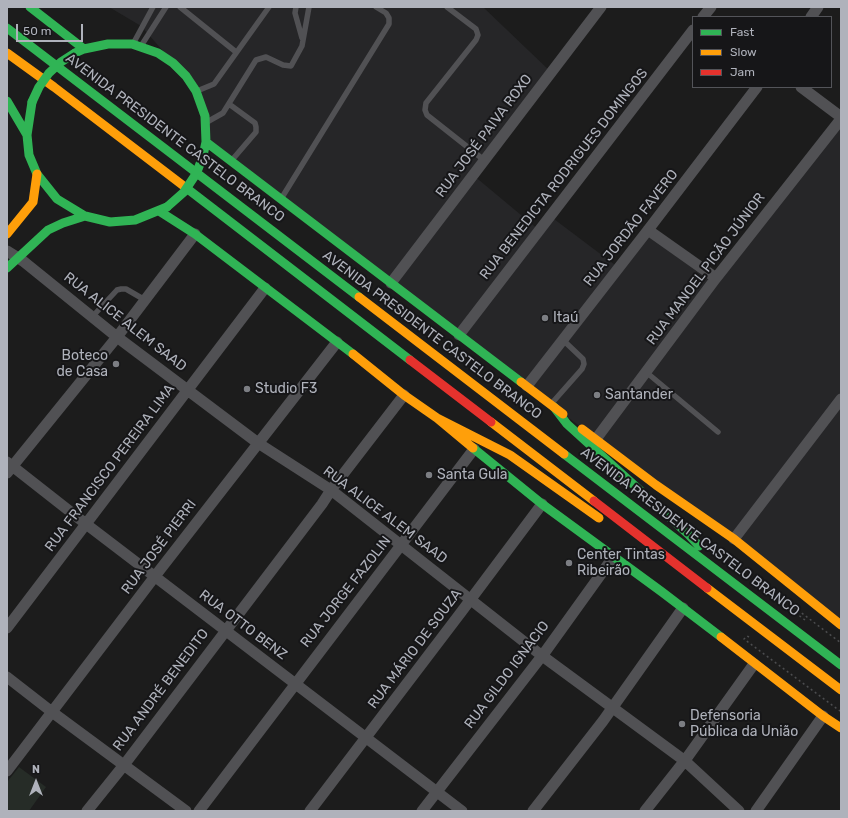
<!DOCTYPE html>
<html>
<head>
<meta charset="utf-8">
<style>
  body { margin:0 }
  #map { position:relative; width:848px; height:818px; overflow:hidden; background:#1c1c1c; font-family:Rubik,sans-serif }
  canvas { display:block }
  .frame { position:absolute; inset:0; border:8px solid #afb2bb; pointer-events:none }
  .legend { position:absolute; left:692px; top:16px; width:140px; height:72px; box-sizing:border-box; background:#161618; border:1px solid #535459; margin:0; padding:5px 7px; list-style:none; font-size:12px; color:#afb2bb }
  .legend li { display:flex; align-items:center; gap:8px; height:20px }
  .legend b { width:20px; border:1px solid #535459 }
  .north { position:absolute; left:16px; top:762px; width:40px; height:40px; -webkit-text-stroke:3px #161618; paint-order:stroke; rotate:0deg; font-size:11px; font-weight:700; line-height:16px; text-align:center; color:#afb2bb }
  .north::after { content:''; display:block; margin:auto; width:14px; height:18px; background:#afb2bb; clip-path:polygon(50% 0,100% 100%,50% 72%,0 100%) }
  .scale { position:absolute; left:16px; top:24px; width:67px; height:18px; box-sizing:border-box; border:2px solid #afb2bb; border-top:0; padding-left:5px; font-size:12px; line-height:14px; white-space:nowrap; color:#afb2bb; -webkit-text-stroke:3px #161618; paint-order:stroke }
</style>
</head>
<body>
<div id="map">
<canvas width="848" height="818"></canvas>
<div class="frame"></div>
<ul class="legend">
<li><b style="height:5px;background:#30b455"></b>Fast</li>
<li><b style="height:5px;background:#ff9f0a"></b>Slow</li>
<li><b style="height:5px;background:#e5322d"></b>Jam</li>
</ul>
<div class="north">N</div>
<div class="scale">50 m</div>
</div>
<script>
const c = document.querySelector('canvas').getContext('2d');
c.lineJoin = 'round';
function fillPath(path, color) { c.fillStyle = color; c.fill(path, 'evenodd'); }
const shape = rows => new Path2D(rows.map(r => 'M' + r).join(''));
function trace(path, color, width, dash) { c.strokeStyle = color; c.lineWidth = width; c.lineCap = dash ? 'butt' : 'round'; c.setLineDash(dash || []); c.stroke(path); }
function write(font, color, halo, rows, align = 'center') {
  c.font = font + ' Rubik,sans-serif'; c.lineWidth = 4; c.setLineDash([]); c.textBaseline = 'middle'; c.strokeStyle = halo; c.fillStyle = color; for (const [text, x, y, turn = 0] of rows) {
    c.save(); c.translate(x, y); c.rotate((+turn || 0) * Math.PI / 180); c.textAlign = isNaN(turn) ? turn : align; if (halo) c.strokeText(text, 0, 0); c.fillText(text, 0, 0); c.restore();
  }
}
fillPath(shape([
  [109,7,483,7,551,72,473,175,539,230,550,216,619,268,648,230,716,278,841,119,841,625,206,142,193,85,141,26]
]), '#262628');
fillPath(shape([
  [19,767,46,787,29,811,7,811,7,782]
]), '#262c27');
trace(shape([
  [805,620,776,598,778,595,841,643],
  [749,637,747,636,744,639,840,711,839,713]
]), '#4c4d4f', 1.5, [2, 3]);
trace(shape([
  [180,7,236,52],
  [296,7,295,13,302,38],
  [447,7,476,29,478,35,476,40,426,103,425,110,427,115,484,160],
  [133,44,153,7],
  [141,46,166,7],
  [197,91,214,84,269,7],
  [229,104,255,123,256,127,256,132,232,160],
  [207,122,223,113,256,60,266,57,283,65,291,66,302,46,309,7],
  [281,199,389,24,389,18,386,13,376,7],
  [92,317,117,290,121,289,126,289,145,300],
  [646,372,718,432],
  [552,403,582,369,584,364,583,359,563,340]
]), '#515154', 5.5);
trace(shape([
  [703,17,711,7],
  [811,17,818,7],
  [801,87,841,117],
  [648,230,716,278],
  [7,251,23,261,117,337,258,443,331,490,541,655,685,761,739,811],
  [391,283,601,7],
  [459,335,693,30],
  [527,386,648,230,757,87],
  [596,439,716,278,841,119],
  [7,462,86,524,462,811],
  [7,473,117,337,195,234],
  [734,539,841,399],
  [7,628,265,288],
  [7,677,52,712,186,811],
  [7,771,159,571,337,342],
  [87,811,124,765,322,504,331,490,404,395],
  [199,811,474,449],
  [310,811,462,611,542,504],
  [422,811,545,652,614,556],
  [533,811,603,721,683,608],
  [645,811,686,759,754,664],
  [756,811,823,716]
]), '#515154', 11);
trace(shape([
  [30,7,84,49],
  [7,28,359,297],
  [75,53,84,49,108,44,132,44,158,53,173,63,186,76,196,91,205,116,206,142,204,151],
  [7,101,27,135],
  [32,102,27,135,29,155,37,174,57,199,85,216,110,222,135,220,167,207],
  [206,142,521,382],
  [185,187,410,360],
  [159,211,195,234,353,354],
  [7,268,48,230,63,223,85,216],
  [554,407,567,424,689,535,699,546],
  [473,448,542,504,662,592,721,637],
  [564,454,841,665]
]), '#30b455', 9);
trace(shape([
  [7,53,54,87,185,187],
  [7,234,33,202,37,174],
  [359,297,564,454],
  [353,354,404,395,437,418,473,448],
  [521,382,563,414],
  [437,418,510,455,599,518],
  [491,422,594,501],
  [582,429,656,485,734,539,841,625],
  [707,588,841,690],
  [721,637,823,716,841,728]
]), '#ff9f0a', 9);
trace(shape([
  [410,360,491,422],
  [594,501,707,588]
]), '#e5322d', 9);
trace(shape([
  [32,102,39,87,49,73,61,62,75,53],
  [167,207,184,192,196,174,204,154]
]), '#30b455', 9);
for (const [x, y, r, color] of [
  [545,318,4,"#7c7e83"],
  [116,364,4,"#7c7e83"],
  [247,389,4,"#7c7e83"],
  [597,395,4,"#7c7e83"],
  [429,475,4,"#7c7e83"],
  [569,563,4,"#7c7e83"],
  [682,724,4,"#7c7e83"]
]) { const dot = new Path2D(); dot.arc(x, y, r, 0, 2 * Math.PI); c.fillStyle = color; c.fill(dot); trace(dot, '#161618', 1.5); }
write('14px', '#afb2bb', '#161618', [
  ["RUA JOSÉ PAIVA ROXO",484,136,-53],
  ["AVENIDA PRESIDENTE CASTELO BRANCO",175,138,37],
  ["RUA BENEDICTA RODRIGUES DOMINGOS",564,174,-52],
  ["RUA JORDÃO FAVERO",631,228,-52],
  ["RUA MANOEL PICÃO JÚNIOR",706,269,-53],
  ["RUA ALICE ALEM SAAD",125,322,38],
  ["AVENIDA PRESIDENTE CASTELO BRANCO",432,335,37],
  ["RUA FRANCISCO PEREIRA LIMA",110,468,-53],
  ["RUA ALICE ALEM SAAD",385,515,37],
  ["AVENIDA PRESIDENTE CASTELO BRANCO",690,532,37],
  ["RUA JOSÉ PIERRI",159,547,-53],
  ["RUA JORGE FAZOLIN",346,592,-52],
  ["RUA OTTO BENZ",243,625,37],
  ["RUA MÁRIO DE SOUZA",415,649,-53],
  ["RUA GILDO IGNACIO",507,675,-53],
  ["RUA ANDRÉ BENEDITO",161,690,-53]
]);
write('14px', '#afb2bb', '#161618', [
  ["Itaú",553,318],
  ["Boteco",108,356,"right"],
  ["de Casa",108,372,"right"],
  ["Studio F3",255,389],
  ["Santander",605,395],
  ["Santa Gula",437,475],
  ["Center Tintas",577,555],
  ["Ribeirão",577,571],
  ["Defensoria",690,716],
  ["Pública da União",690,732]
], 'left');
</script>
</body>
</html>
